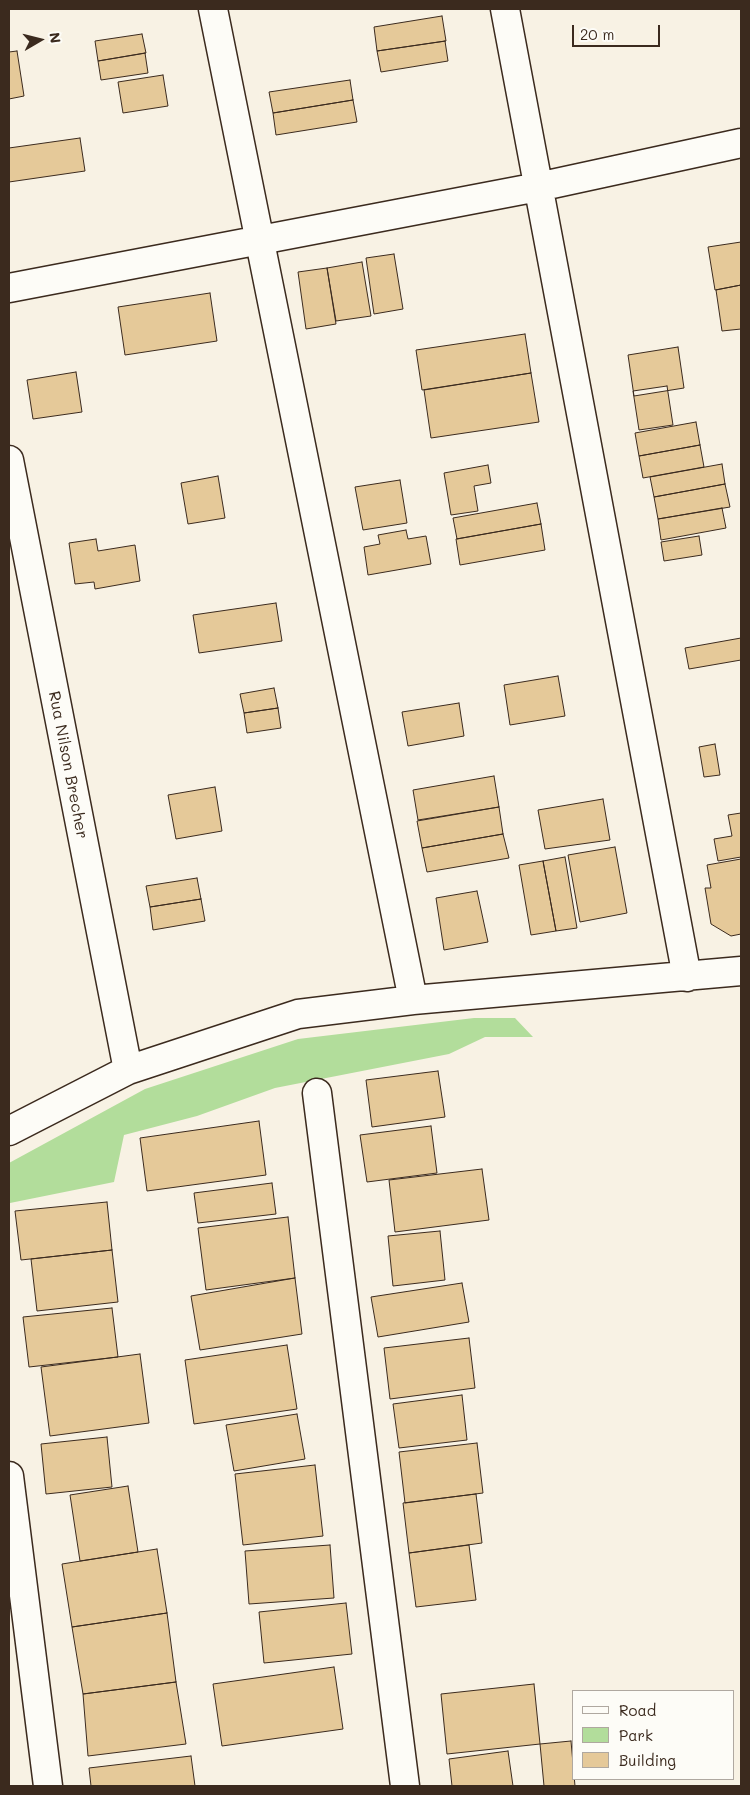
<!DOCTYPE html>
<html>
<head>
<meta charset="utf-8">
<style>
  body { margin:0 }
  #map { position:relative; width:750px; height:1795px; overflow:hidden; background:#f8f2e4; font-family:Mali,sans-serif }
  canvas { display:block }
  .frame { position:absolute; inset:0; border:10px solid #3b2a1e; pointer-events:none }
  .legend { position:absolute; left:572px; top:1690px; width:162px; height:90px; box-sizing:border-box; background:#fdfcf7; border:1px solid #afa8a0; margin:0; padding:6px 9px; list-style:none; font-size:15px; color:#3b2a1e }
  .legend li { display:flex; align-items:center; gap:10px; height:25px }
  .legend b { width:25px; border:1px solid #afa8a0 }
  .north { position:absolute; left:15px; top:15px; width:50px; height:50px; -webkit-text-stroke:4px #fdfcf7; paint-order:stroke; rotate:82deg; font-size:14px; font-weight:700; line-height:20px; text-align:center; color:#3b2a1e }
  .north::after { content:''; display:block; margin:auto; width:18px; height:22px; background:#3b2a1e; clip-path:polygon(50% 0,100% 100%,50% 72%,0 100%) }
  .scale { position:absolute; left:572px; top:25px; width:88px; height:22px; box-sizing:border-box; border:2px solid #3b2a1e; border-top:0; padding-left:6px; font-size:15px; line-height:18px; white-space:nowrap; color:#3b2a1e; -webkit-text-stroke:4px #fdfcf7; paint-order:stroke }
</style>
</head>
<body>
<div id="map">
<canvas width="750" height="1795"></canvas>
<div class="frame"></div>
<ul class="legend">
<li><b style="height:6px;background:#fdfcf7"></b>Road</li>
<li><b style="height:14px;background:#b2dd9b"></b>Park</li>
<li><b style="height:14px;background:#e5c999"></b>Building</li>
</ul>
<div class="north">N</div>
<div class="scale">20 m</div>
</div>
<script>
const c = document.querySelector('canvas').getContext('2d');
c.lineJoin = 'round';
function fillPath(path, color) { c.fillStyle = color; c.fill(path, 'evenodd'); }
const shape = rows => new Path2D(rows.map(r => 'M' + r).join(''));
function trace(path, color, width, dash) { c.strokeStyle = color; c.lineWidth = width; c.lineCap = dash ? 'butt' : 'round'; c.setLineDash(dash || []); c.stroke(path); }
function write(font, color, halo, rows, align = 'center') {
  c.font = font + ' Mali,sans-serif'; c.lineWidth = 5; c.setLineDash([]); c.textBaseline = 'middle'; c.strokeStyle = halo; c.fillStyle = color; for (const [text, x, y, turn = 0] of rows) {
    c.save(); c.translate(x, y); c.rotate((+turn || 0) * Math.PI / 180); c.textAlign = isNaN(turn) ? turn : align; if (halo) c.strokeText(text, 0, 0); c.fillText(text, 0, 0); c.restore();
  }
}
fillPath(shape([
  [474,1018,515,1018,533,1037,485,1037,449,1054,275,1088,197,1116,124,1135,114,1182,10,1203,9,1163,145,1089,298,1039]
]), '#b2dd9b');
const building = shape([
  [442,16,446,41,377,51,374,27,442,16],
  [142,34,146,53,98,61,95,41,142,34],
  [445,41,448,61,381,72,377,51,445,41],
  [17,51,24,96,9,99,9,52,17,51],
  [145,53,148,73,101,80,98,61,145,53],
  [163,75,168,106,123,113,118,82,163,75],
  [350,80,353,100,273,113,269,92,350,80],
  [353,100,357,122,276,135,273,113,353,100],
  [80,138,85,171,9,182,9,148,80,138],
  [741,242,741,285,715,290,708,247,741,242],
  [394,254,403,309,374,314,366,258,394,254],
  [362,262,371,316,336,321,327,268,362,262],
  [327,268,336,324,306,329,298,272,327,268],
  [741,285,741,329,722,331,716,290,741,285],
  [210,293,217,341,125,355,118,307,210,293],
  [525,334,531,373,422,390,416,350,525,334],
  [678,347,684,388,634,396,628,355,678,347],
  [76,372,82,412,33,419,27,380,76,372],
  [531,373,539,422,431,438,424,390,531,373],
  [667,386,673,425,639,430,633,391,667,386],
  [696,422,700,445,639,456,635,433,696,422],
  [700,445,704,467,643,478,639,456,700,445],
  [722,464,725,484,654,497,650,477,722,464],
  [488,465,491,483,474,486,478,511,451,515,444,473,488,465],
  [218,476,225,518,188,524,181,483,218,476],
  [400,480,407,523,363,530,355,487,400,480],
  [725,484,730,507,658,519,654,497,725,484],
  [537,503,541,524,457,539,453,518,537,503],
  [722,508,726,528,661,540,658,519,722,508],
  [541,524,545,550,460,565,456,539,541,524],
  [406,530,408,539,426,536,431,564,368,575,364,547,380,544,378,535,406,530],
  [699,536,702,555,664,561,661,542,699,536],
  [96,539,98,551,135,545,140,581,95,589,94,582,75,584,69,543,96,539],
  [276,603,282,641,199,653,193,615,276,603],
  [741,638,741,660,689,669,685,648,741,638],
  [558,676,565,716,510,725,504,685,558,676],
  [274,688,278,708,244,713,240,694,274,688],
  [459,703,464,736,408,746,402,712,459,703],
  [278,708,281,728,247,733,244,713,278,708],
  [715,744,720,775,704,777,699,747,715,744],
  [494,776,499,807,418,820,413,790,494,776],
  [215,787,222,831,176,839,168,795,215,787],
  [603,799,610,840,545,849,538,810,603,799],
  [499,807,503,834,422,848,417,821,499,807],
  [741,813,741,857,718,861,714,839,732,836,728,815,741,813],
  [503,834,509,858,427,872,422,848,503,834],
  [615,847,627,913,580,922,568,855,615,847],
  [565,857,577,928,556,931,543,861,565,857],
  [741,859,741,934,731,936,711,924,705,888,711,888,707,865,741,859],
  [543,861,556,931,531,935,519,865,543,861],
  [197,878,201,899,150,907,146,886,197,878],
  [477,891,488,942,444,950,436,898,477,891],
  [201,899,205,921,153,930,150,907,201,899],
  [438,1071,445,1117,372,1127,366,1080,438,1071],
  [259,1121,266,1175,147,1191,140,1138,259,1121],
  [431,1126,437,1173,367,1182,360,1135,431,1126],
  [482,1169,489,1220,395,1232,389,1180,482,1169],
  [272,1183,276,1214,198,1223,194,1193,272,1183],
  [107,1202,112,1250,21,1260,15,1211,107,1202],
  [288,1217,295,1278,206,1290,198,1228,288,1217],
  [440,1231,445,1280,393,1286,388,1236,440,1231],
  [112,1250,118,1302,37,1311,31,1259,112,1250],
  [295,1278,302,1334,200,1350,191,1296,295,1278],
  [462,1283,469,1322,378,1337,371,1297,462,1283],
  [112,1308,118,1357,29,1367,23,1317,112,1308],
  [469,1338,475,1388,390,1399,384,1348,469,1338],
  [287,1345,297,1409,194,1424,185,1360,287,1345],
  [140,1354,149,1423,50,1436,41,1367,140,1354],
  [462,1395,467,1440,399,1448,393,1404,462,1395],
  [297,1414,305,1459,234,1471,226,1425,297,1414],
  [107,1437,112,1487,46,1494,41,1444,107,1437],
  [477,1443,483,1493,405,1503,399,1452,477,1443],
  [315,1465,323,1536,243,1545,235,1474,315,1465],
  [128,1486,138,1552,80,1561,70,1495,128,1486],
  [476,1494,482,1543,409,1553,403,1503,476,1494],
  [330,1545,334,1598,249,1604,245,1551,330,1545],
  [469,1545,476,1600,416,1607,409,1553,469,1545],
  [157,1549,167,1613,72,1627,62,1564,157,1549],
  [346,1603,352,1654,264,1663,259,1612,346,1603],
  [167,1613,176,1682,83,1694,72,1627,167,1613],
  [334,1667,343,1729,222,1746,213,1684,334,1667],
  [176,1682,186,1744,88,1756,83,1694,176,1682],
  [534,1684,540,1744,447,1754,441,1694,534,1684],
  [571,1741,575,1786,544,1786,540,1744,571,1741],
  [508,1751,513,1786,452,1786,449,1759,508,1751],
  [191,1756,195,1786,91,1786,89,1768,191,1756]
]);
fillPath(building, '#e5c999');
trace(building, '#3b2a1e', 1);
const street = shape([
  [213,9,413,1000],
  [505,9,687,977],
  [9,288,538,187,741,143],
  [9,460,128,1070],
  [317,1093,405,1786],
  [9,1131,128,1070,298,1014,413,1000,741,971],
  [9,1476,48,1786]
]);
trace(street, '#3b2a1e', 31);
trace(street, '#fdfcf7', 28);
write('16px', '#3b2a1e', '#fdfcf7', [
  ["Rua Nilson Brecher",68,765,79]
]);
</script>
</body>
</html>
